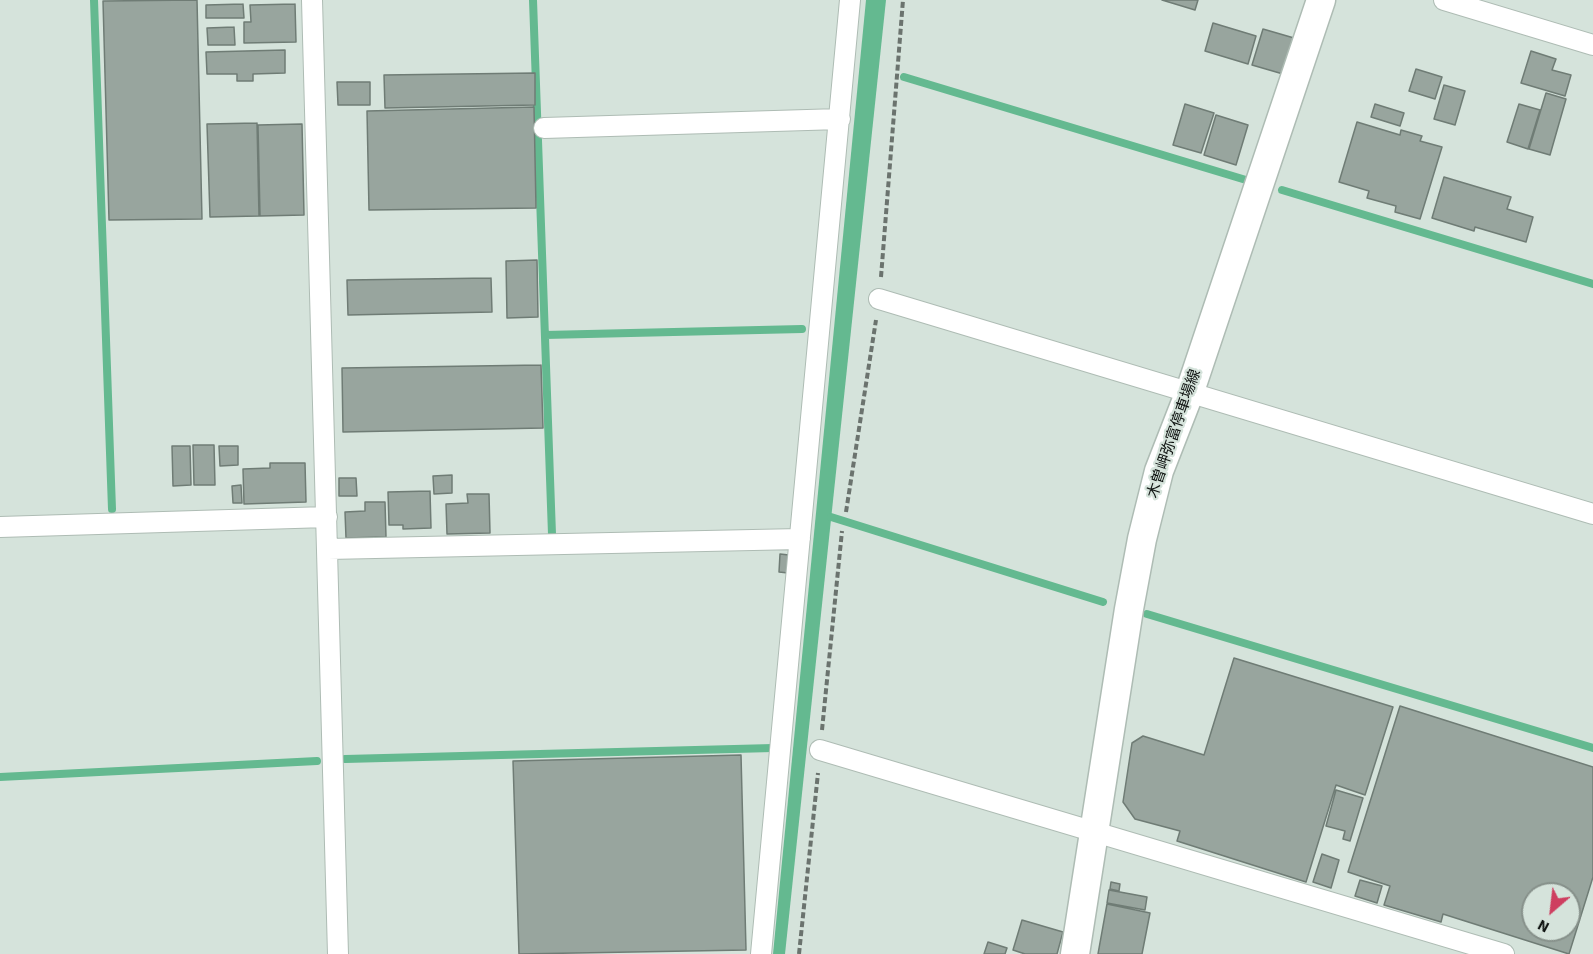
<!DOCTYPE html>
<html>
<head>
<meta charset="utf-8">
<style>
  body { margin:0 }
  #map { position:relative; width:1593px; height:954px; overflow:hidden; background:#d5e3db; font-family:"Source Sans 3",sans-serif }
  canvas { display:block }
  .north { position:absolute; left:1521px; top:882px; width:60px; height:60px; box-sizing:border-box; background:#d5e3db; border:2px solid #86908a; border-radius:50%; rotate:208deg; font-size:16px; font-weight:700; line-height:24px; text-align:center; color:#0f1311 }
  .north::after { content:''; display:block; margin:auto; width:21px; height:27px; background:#ce3e60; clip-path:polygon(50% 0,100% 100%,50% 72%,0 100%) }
</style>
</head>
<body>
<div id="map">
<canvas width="1593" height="954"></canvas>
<div class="north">N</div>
</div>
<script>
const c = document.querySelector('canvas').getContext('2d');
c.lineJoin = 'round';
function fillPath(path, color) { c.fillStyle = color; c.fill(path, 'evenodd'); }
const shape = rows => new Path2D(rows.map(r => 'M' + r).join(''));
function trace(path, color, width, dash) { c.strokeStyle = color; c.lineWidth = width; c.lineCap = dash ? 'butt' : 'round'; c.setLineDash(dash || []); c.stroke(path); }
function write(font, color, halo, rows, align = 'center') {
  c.font = font + ' "Source Sans 3","Noto Sans JP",sans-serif'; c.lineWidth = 4.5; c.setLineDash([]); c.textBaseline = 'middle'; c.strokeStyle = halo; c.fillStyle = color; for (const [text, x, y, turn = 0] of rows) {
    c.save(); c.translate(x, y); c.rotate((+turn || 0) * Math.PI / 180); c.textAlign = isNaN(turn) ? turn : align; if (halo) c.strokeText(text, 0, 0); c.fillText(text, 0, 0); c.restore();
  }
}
fillPath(shape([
  [866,0,886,0,785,954,773,954]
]), '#64b990');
trace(shape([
  [94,0,112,509],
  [533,0,552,534],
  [904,77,1246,180],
  [1282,190,1593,284],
  [545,335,802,329],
  [831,517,1103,602],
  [1147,614,1593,748],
  [345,759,773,748],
  [0,777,317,761]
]), '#64b990', 8);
const building = shape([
  [197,0,202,219,109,220,103,1,197,0],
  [1162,0,1198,0,1195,10,1162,0],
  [243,4,244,18,206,18,206,5,243,4],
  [295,4,296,42,244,43,244,22,251,22,250,5,295,4],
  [1213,23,1256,36,1248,64,1205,51,1213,23],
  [234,27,235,45,208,45,207,28,234,27],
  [1263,29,1294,38,1283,74,1252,65,1263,29],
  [285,50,285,73,253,74,253,81,237,81,237,74,207,74,206,52,285,50],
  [1531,51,1556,59,1552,70,1571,75,1565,96,1521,83,1531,51],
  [1416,69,1442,77,1435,99,1409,91,1416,69],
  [535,73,535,105,385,108,384,75,535,73],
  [337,82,370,82,370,105,338,105,337,82],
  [1444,85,1465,91,1455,125,1434,119,1444,85],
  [1546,93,1566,99,1550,155,1529,149,1546,93],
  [1185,104,1214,113,1201,153,1173,145,1185,104],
  [1375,104,1404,113,1400,126,1371,117,1375,104],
  [1519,104,1540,110,1528,149,1507,142,1519,104],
  [534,107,536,208,369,210,367,111,534,107],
  [1216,115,1248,125,1236,165,1204,155,1216,115],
  [1357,122,1400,135,1401,130,1422,136,1420,141,1442,147,1420,219,1395,212,1396,206,1367,198,1369,191,1339,182,1357,122],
  [257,123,259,216,210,217,207,124,257,123],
  [302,124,304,215,260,216,258,125,302,124],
  [1444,177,1511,197,1507,209,1533,217,1526,242,1475,227,1474,231,1432,218,1444,177],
  [537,260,538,317,507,318,506,261,537,260],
  [491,278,492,312,348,315,347,280,491,278],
  [541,365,543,428,343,432,342,368,541,365],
  [193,445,214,445,215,485,194,485,193,445],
  [172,446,190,446,191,485,173,486,172,446],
  [219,446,238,446,238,465,220,466,219,446],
  [270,463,305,463,306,502,244,504,243,469,270,468,270,463],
  [452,475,452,493,434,494,433,476,452,475],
  [339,478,356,478,357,496,339,496,339,478],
  [241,485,242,503,233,503,232,486,241,485],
  [430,491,431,528,403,529,403,525,389,525,388,492,430,491],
  [467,494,489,494,490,533,447,534,446,504,468,503,467,494],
  [365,502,385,502,386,537,346,538,345,512,365,511,365,502],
  [780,554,789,555,788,573,779,572,780,554],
  [1234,658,1393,707,1365,795,1336,785,1306,882,1177,841,1180,831,1135,819,1123,802,1132,743,1143,736,1204,755,1234,658],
  [1400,706,1593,767,1593,877,1569,954,1443,914,1441,922,1384,905,1390,886,1348,872,1400,706],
  [1533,894,1569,894,1569,930,1533,930,1533,894],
  [741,755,746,950,519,954,513,761,741,755],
  [1336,790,1363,798,1350,841,1343,839,1345,831,1326,826,1336,790],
  [1322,854,1339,860,1331,888,1313,882,1322,854],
  [1360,880,1382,886,1377,903,1355,896,1360,880],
  [1111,882,1120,884,1119,891,1110,889,1111,882],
  [1109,890,1147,897,1145,910,1107,903,1109,890],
  [1107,904,1150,913,1142,954,1098,954,1107,904],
  [1022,920,1063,932,1057,954,1025,954,1013,950,1022,920],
  [988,942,1007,948,1005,954,984,954,988,942]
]);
fillPath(building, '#98a59e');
trace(building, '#6f7c75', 1.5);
const minor = shape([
  [312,0,338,954],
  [1444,0,1593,45],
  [544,128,840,119],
  [879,299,1593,514],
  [0,527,327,517],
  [328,549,800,539],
  [820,750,1504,954],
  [761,954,850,0]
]);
const secondary = shape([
  [1075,954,1129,609,1142,539,1159,471,1189,394,1321,0]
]);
trace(minor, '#aebcb4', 22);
trace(secondary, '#aebcb4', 31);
trace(shape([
  [881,277,903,0],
  [846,512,876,320],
  [822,730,842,531],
  [799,954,818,773]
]), '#6b736e', 4, [6, 3]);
trace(minor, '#fff', 20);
trace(secondary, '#fff', 28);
write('15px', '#0f1311', '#d5e3db', [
  ["木曽岬弥富停車場線",1175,434,-71]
]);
</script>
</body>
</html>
